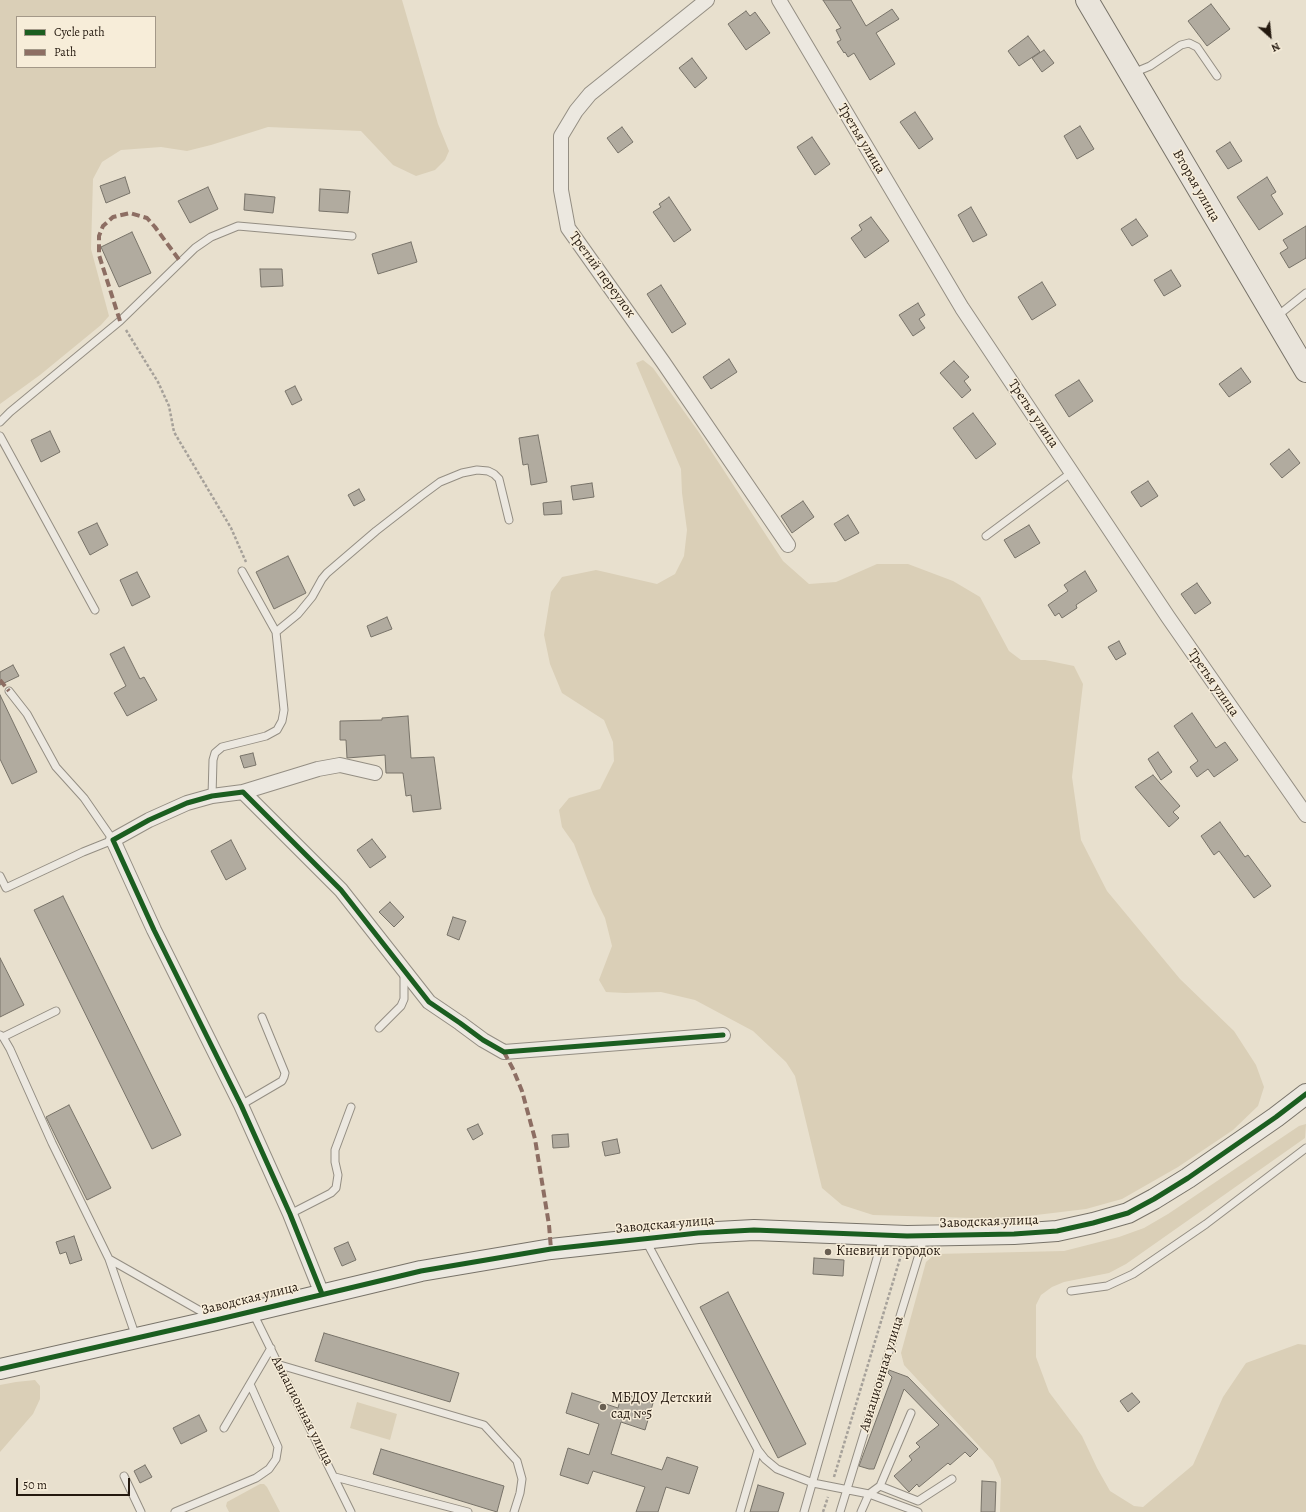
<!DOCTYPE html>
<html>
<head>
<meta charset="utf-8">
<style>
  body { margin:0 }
  #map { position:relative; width:1306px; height:1512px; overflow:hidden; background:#e8e0ce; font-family:Alegreya,serif }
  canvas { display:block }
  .legend { position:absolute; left:16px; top:16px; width:140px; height:52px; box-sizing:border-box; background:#f7edd9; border:1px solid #a39888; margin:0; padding:5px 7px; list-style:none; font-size:12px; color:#24190f }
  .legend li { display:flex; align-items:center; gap:8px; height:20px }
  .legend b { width:20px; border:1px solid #a39888 }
  .north { position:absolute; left:1250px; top:16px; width:40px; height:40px; -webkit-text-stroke:3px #f7edd9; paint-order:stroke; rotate:153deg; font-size:11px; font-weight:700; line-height:16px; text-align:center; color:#24190f }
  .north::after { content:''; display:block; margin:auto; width:14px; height:18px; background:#24190f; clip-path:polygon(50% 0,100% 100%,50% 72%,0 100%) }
  .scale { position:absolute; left:16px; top:1478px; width:114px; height:18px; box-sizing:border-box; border:2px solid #24190f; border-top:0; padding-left:5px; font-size:12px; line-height:14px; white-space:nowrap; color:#24190f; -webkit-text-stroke:3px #f7edd9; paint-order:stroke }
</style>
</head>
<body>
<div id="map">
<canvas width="1306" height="1512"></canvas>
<ul class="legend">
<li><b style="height:5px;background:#1b5e20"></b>Cycle path</li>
<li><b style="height:5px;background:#8d6e63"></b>Path</li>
</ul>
<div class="north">N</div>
<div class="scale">50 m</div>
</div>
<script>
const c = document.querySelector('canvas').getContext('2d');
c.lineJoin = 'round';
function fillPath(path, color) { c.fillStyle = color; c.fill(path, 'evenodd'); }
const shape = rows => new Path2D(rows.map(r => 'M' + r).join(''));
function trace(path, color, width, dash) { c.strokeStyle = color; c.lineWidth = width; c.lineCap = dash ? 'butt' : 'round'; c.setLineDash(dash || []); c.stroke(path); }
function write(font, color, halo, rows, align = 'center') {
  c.font = font + ' Alegreya,serif'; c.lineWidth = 3; c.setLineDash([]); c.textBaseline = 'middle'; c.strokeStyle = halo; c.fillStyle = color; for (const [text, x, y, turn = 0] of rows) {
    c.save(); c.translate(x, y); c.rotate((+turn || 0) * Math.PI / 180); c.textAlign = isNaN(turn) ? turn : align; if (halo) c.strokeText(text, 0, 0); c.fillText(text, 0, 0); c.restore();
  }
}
fillPath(shape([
  [0,0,402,0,438,124,449,151,445,160,435,170,416,176,393,165,361,131,268,127,211,145,187,151,161,147,121,150,102,162,93,179,91,249,109,316,101,325,40,375,0,404],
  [17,17,155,17,155,67,17,67],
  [643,360,653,368,698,431,783,561,809,584,836,582,877,564,908,564,953,581,980,597,1009,651,1021,660,1045,660,1074,666,1083,684,1072,777,1081,840,1107,891,1180,979,1234,1031,1256,1065,1264,1087,1258,1106,1233,1130,1178,1167,1122,1199,1086,1209,1003,1219,873,1215,842,1205,822,1188,795,1076,786,1062,753,1031,695,1000,661,992,625,993,606,992,599,980,612,946,605,918,593,894,574,844,562,827,559,810,569,798,600,789,614,761,613,742,604,720,562,693,550,664,544,635,551,592,562,577,596,570,657,584,675,574,684,556,687,530,682,493,681,469,636,363],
  [1306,1124,1305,1138,1126,1264,1109,1273,1064,1282,1052,1287,1041,1295,1036,1305,1036,1357,1049,1392,1082,1436,1097,1468,1110,1491,1134,1506,1143,1507,1193,1465,1223,1397,1246,1363,1298,1344,1306,1345,1306,1512,1000,1512,1001,1479,993,1461,904,1365,901,1353,926,1262,935,1254,1064,1251,1119,1237,1144,1228,1168,1214,1299,1126],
  [35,1380,40,1386,40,1399,33,1414,0,1452,0,1385,16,1382],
  [357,1402,397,1414,390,1440,350,1428],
  [260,1484,264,1484,267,1487,280,1512,229,1512,226,1506,227,1502]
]), '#dacfb7');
const building = shape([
  [823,0,851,0,866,26,892,9,899,19,876,33,895,64,870,80,854,53,848,57,845,52,844,53,837,42,841,40,836,30,841,28,823,0],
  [1211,4,1230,29,1207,46,1188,21,1211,4],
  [746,11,750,16,755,12,770,33,746,50,728,24,746,11],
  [1028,36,1040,52,1019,66,1008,51,1028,36],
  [1044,50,1054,63,1042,72,1032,58,1044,50],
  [692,58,707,78,695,88,679,68,692,58],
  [915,112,933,139,919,149,900,122,915,112],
  [1080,126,1094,149,1077,159,1064,136,1080,126],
  [622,127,633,142,618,153,607,138,622,127],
  [812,137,830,164,815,175,797,147,812,137],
  [1230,142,1242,161,1228,169,1216,151,1230,142],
  [125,177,130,193,106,203,100,186,125,177],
  [1267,177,1276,192,1271,195,1283,214,1259,230,1237,197,1267,177],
  [208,187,218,209,190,223,178,201,208,187],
  [320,189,350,191,348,213,319,211,320,189],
  [245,194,275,197,273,213,244,210,245,194],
  [669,197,691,230,674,242,653,212,661,207,659,204,669,197],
  [971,207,987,235,973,242,958,215,971,207],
  [871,217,889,241,865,258,851,238,862,230,859,225,871,217],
  [1136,219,1148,236,1132,246,1121,229,1136,219],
  [1306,226,1306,258,1289,268,1280,253,1288,248,1283,240,1306,226],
  [132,232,151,273,119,287,101,247,132,232],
  [411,242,417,262,378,274,372,254,411,242],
  [260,269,282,269,283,286,261,287,260,269],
  [1171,270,1181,286,1164,296,1154,280,1171,270],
  [1042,282,1056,305,1032,320,1018,297,1042,282],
  [661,285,686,324,672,333,647,294,661,285],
  [918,303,925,315,919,319,925,328,913,336,899,315,918,303],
  [729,359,737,372,711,389,703,377,729,359],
  [954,361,969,377,964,381,971,390,962,398,940,373,954,361],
  [1241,368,1251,382,1229,397,1219,384,1241,368],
  [1079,380,1093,401,1069,417,1055,395,1079,380],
  [295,386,302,400,292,405,285,391,295,386],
  [973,413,996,444,976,459,953,428,973,413],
  [50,431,60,452,41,462,31,440,50,431],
  [538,435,547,482,531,485,528,464,523,465,519,438,538,435],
  [1289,449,1300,463,1282,478,1270,464,1289,449],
  [1148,481,1158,496,1141,507,1131,492,1148,481],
  [592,483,594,497,573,500,571,486,592,483],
  [359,489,365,500,354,506,348,495,359,489],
  [561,501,562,514,544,515,543,503,561,501],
  [803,501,814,517,792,533,781,516,803,501],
  [848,515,859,533,845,541,834,524,848,515],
  [97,523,108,545,90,555,78,532,97,523],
  [1029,525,1040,543,1015,558,1004,540,1029,525],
  [288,556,306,593,274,609,256,572,288,556],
  [1085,571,1097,591,1076,605,1077,608,1062,618,1059,613,1055,616,1048,605,1068,591,1064,585,1085,571],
  [137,572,150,597,132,606,120,580,137,572],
  [1197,583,1211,603,1195,614,1181,594,1197,583],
  [387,617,392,629,371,637,367,626,387,617],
  [1119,641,1126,654,1116,660,1108,647,1119,641],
  [124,647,140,679,144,677,157,700,127,716,114,693,126,686,110,654,124,647],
  [13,665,19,676,0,685,0,672,13,665],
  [0,695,37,772,12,784,0,759,0,695],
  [1192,713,1216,748,1225,742,1238,760,1214,777,1208,769,1197,777,1190,767,1198,761,1174,726,1192,713],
  [408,716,411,758,434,757,441,809,413,812,411,795,406,796,403,773,386,773,385,755,347,758,346,740,340,740,340,721,382,720,382,718,408,716],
  [1158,752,1172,772,1161,780,1148,759,1158,752],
  [253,753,256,765,244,768,240,756,253,753],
  [1153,775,1180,806,1173,812,1179,818,1169,827,1135,787,1153,775],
  [1220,822,1245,857,1248,855,1271,886,1254,898,1219,851,1214,855,1201,836,1220,822],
  [372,839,386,857,370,868,357,850,372,839],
  [231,840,246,869,226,880,211,851,231,840],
  [63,896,181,1135,152,1149,34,910,63,896],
  [390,902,404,917,394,927,379,912,390,902],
  [453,917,466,921,459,940,447,935,453,917],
  [0,958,24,1005,0,1017,0,958],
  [69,1105,111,1188,87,1200,46,1117,69,1105],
  [478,1124,483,1134,473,1140,467,1129,478,1124],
  [568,1134,569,1147,553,1148,552,1135,568,1134],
  [617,1139,620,1153,605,1156,602,1142,617,1139],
  [74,1236,82,1260,70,1264,66,1252,60,1254,56,1242,74,1236],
  [348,1242,356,1260,342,1266,334,1248,348,1242],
  [814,1258,844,1260,843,1276,813,1274,814,1258],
  [728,1292,806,1444,778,1458,700,1307,728,1292],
  [324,1333,459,1373,450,1402,315,1361,324,1333],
  [889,1370,908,1377,978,1449,970,1457,965,1452,950,1465,948,1463,919,1487,917,1484,909,1492,894,1476,912,1460,909,1456,920,1447,916,1443,939,1425,904,1389,874,1469,869,1469,859,1466,892,1377,888,1373,889,1370],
  [572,1393,618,1408,622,1393,653,1403,645,1430,621,1422,611,1454,662,1470,667,1457,698,1467,689,1494,666,1487,658,1512,636,1512,645,1487,593,1471,588,1484,560,1475,568,1448,589,1455,599,1424,566,1413,572,1393],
  [1132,1393,1140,1402,1128,1412,1120,1401,1132,1393],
  [199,1415,207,1431,181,1444,173,1428,199,1415],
  [381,1449,504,1486,497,1512,373,1474,381,1449],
  [145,1465,152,1477,140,1483,134,1471,145,1465],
  [982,1481,996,1482,995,1512,981,1512,982,1481],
  [758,1485,784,1493,778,1512,750,1512,758,1485]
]);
fillPath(building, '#b1ab9f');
trace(building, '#787369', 1);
const lane = shape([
  [1133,73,1150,66,1181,45,1189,43,1197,47,1217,76],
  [1276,317,1306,293],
  [0,422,10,412,120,321,195,248,211,237,238,226,352,236],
  [0,436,95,610],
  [986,536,1072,472],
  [242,571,276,632],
  [212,796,213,760,215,753,222,747,266,736,277,730,282,721,284,710,276,632,298,614,312,597,322,579,327,573,376,531,421,496,440,482,462,473,477,470,488,471,494,474,499,479,509,520],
  [0,876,6,888,83,852,113,840,84,798,56,767,27,714,9,691],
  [379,1028,401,1006,404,999,404,973],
  [0,1035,3,1037,10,1049,52,1143,109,1259,136,1337],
  [3,1037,56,1011],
  [241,1105,282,1081,284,1077,285,1073,262,1017],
  [290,1214,331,1193,336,1188,338,1175,335,1162,335,1150,351,1107],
  [646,1241,758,1450,765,1459,777,1469,813,1483,869,1494,918,1512],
  [109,1259,211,1317],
  [1071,1291,1107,1286,1133,1274,1206,1224,1306,1148],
  [253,1313,351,1512],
  [280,1365,484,1425,517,1461,522,1479,520,1493,514,1512],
  [224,1428,271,1348],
  [124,1476,141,1512],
  [335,1477,468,1512],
  [880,1486,918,1501,952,1479],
  [175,1512,256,1478,269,1469,276,1459,278,1447,250,1384],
  [740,1512,758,1450],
  [804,1512,883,1237],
  [840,1512,924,1238],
  [861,1512,869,1494,880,1486,911,1413]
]);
const street = shape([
  [707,0,590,94,576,111,561,136,561,190,568,228,663,362,788,545],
  [779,0,962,308,1168,617,1306,815],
  [243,792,318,769,340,765,375,773],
  [322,1294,290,1214,241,1105,154,930,113,840,149,820,187,803,212,796,243,792,341,890,429,1002,460,1023,483,1040,504,1052,723,1035]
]);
const secondary = shape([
  [0,1369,216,1320,421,1271,551,1249,698,1233,754,1230,907,1236,1014,1234,1057,1231,1093,1223,1128,1213,1154,1199,1188,1178,1276,1117,1306,1094]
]);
const primary = shape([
  [1087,0,1306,371]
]);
trace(lane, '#948e83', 9);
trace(street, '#948e83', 16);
trace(secondary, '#787369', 22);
trace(primary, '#787369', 24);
trace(shape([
  [126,330,158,382,169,406,174,432,231,528,246,562],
  [834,1477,902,1252],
  [823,1512,828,1497]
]), '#a6a19a', 2.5, [3, 2]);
trace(lane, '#ece8e0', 7);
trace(street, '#ece8e0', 14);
trace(secondary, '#ece8e0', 20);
trace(primary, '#e9e4db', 22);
trace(shape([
  [120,321,99,255,99,236,103,226,113,217,130,213,147,218,155,227,180,261],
  [0,680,9,691],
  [504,1052,513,1069,522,1091,535,1139,549,1225,551,1249]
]), '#8d6e63', 4, [8, 4]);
trace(shape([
  [322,1294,290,1214,241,1105,154,930,113,840,149,820,187,803,212,796,243,792,341,890,429,1002,460,1023,483,1040,504,1052,723,1035],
  [0,1369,216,1320,421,1271,551,1249,698,1233,754,1230,907,1236,1014,1234,1057,1231,1093,1223,1128,1213,1154,1199,1188,1178,1276,1117,1306,1094]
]), '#1b5e20', 5);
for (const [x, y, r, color] of [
  [828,1252,4,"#695f52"],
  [603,1407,4,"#695f52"]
]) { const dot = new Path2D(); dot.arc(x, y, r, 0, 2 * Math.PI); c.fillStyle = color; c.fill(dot); trace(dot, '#f7edd9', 1.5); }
write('14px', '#24190f', '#f7edd9', [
  ["Третья улица",861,139,59],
  ["Вторая улица",1196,186,60],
  ["Третий переулок",602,275,54],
  ["Третья улица",1033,414,56],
  ["Третья улица",1213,683,55],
  ["Заводская улица",989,1222,-2],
  ["Заводская улица",665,1225,-5],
  ["Заводская улица",250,1299,-14],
  ["Авиационная улица",882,1374,-73],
  ["Авиационная улица",302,1411,63]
]);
write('14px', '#24190f', '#f7edd9', [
  ["Кневичи городок",836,1252],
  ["МБДОУ Детский",611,1399],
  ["сад №5",611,1415]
], 'left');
</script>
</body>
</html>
